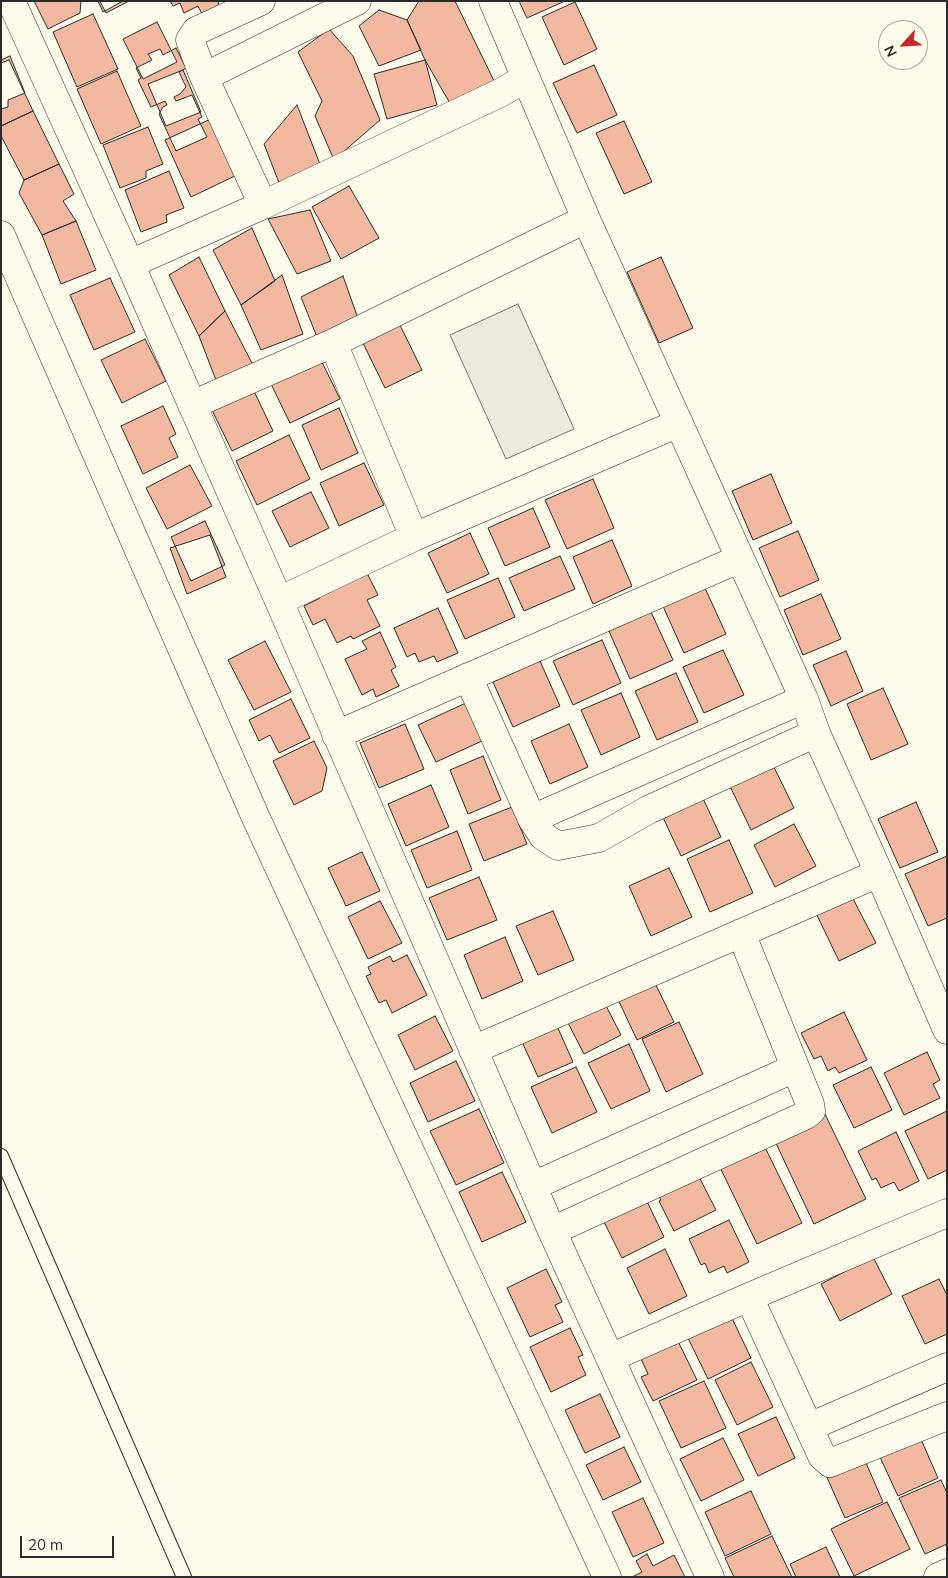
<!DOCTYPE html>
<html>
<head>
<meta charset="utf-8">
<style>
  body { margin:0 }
  #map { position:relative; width:948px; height:1578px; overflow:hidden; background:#fdfbea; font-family:Mulish,sans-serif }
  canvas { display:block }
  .frame { position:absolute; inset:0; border:2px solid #2b2b2b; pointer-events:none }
  .north { position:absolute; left:878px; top:20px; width:50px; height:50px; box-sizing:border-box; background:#fdfbea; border:1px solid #a9a89e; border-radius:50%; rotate:244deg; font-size:14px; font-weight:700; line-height:20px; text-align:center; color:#2b2b2b }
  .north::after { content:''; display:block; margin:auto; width:18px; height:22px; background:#c62828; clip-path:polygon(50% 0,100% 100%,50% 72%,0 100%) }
  .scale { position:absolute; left:20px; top:1536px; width:94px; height:22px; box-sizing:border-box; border:2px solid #2b2b2b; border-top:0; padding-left:6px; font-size:15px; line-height:18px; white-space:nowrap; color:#2b2b2b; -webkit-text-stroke:4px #fdfbea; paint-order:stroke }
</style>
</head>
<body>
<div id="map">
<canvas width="948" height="1578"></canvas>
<div class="frame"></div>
<div class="north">N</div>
<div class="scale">20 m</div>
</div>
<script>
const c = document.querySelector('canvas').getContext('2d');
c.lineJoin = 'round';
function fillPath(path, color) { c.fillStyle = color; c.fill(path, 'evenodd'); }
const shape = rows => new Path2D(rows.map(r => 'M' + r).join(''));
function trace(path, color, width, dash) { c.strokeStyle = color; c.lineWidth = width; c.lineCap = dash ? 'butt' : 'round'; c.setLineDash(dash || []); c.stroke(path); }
const green = shape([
  [518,304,574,429,506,459,450,335,518,304]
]);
fillPath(green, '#ecebdb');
trace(green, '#74746e', 1);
const building = shape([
  [34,1,81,1,80,13,48,29,34,1],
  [98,1,123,1,103,12,98,1],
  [100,1,129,1,106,13,100,1],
  [170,1,219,1,217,9,203,16,198,6,184,13,180,3,173,6,170,1],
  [419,1,455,1,497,87,455,112,425,60,407,20,419,1],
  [519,1,565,1,527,18,519,1],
  [575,2,597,49,564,65,542,17,575,2],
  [379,10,407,20,421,50,379,66,359,26,379,10],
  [93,14,118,69,77,87,53,32,93,14],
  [157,22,177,62,143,79,123,39,157,22],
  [329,29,353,56,380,120,334,160,315,116,322,101,298,52,329,29],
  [176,48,186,68,179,72,186,87,180,94,174,97,176,101,192,95,202,117,198,119,207,137,176,151,159,114,163,107,167,105,165,101,151,107,138,80,141,78,136,68,152,60,148,54,160,49,163,55,176,48],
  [10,56,25,93,8,100,8,107,1,109,1,60,10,56],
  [9,60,33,111,1,126,1,63,9,60],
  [425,60,437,105,387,119,374,74,425,60],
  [594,65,617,115,577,133,553,83,594,65],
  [183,70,201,112,166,126,148,84,183,70],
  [117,71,141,126,101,144,77,89,117,71],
  [297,105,323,172,281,188,264,144,297,105],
  [33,111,59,164,24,180,1,136,1,126,33,111],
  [213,118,239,174,191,197,165,140,213,118],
  [624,121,652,182,624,194,596,133,624,121],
  [148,127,163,164,146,171,146,178,120,188,103,145,148,127],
  [59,164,74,194,63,201,76,221,42,235,19,193,24,180,59,164],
  [169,171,184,208,166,215,167,222,141,232,125,190,169,171],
  [349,186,379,238,341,259,312,207,349,186],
  [310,210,331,261,297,274,268,219,310,210],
  [76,221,96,270,61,284,42,235,76,221],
  [252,228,275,281,241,305,213,250,252,228],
  [199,257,225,311,199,336,169,275,199,257],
  [661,257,693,328,659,343,627,272,661,257],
  [282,275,303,334,261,350,241,305,282,275],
  [343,276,361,327,321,347,301,297,343,276],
  [110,278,135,332,94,350,70,295,110,278],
  [225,311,253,365,219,388,199,336,225,311],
  [399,323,422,370,385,388,362,341,399,323],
  [145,339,166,381,122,403,101,360,145,339],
  [321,360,340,399,290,423,271,384,321,360],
  [253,389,273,431,232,451,212,410,253,389],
  [163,406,176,434,169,438,178,457,143,474,121,426,163,406],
  [339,408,358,453,321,470,302,425,339,408],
  [289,435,310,479,257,505,236,461,289,435],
  [364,463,384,505,339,526,320,483,364,463],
  [190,465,212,506,167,529,146,488,190,465],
  [771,474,792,523,753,540,732,491,771,474],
  [593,479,614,528,567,549,545,500,593,479],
  [311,492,329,528,290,547,272,511,311,492],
  [533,508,550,547,505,566,488,528,533,508],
  [205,521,225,565,191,581,171,537,205,521],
  [798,531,819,580,780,597,759,548,798,531],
  [470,533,489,574,447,593,428,553,470,533],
  [210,535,226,577,187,594,170,548,210,535],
  [612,540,632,586,593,604,573,557,612,540],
  [560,556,575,589,524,611,509,578,560,556],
  [363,565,378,595,367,600,380,626,353,639,351,636,337,643,325,619,313,625,304,606,320,598,315,588,363,565],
  [498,578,515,617,465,639,447,600,498,578],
  [704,586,726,634,684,653,662,604,704,586],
  [821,594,841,639,803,655,784,610,821,594],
  [438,608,458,653,437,662,434,656,419,662,415,653,407,657,394,628,438,608],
  [651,612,673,660,630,679,609,631,651,612],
  [380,632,396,667,391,670,399,686,376,697,373,689,362,695,345,659,367,649,362,641,380,632],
  [602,640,621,683,573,705,553,661,602,640],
  [265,641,291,692,254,710,228,660,265,641],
  [723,650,744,695,704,713,683,667,723,650],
  [846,651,863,691,831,706,813,665,846,651],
  [540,661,560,706,513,727,493,682,540,661],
  [676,673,698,722,657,740,635,691,676,673],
  [883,688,908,744,871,760,847,704,883,688],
  [621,693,640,737,601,755,581,710,621,693],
  [291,699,310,738,279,753,270,735,259,741,249,720,291,699],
  [466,703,484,740,436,762,418,725,466,703],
  [405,724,424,769,379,788,360,743,405,724],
  [569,724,588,767,550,784,531,741,569,724],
  [314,741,327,768,322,791,294,805,273,761,314,741],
  [483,756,501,800,468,814,450,770,483,756],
  [770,759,794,808,751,830,727,780,770,759],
  [431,785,449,827,406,846,388,804,431,785],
  [700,792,721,837,681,856,660,811,700,792],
  [916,802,938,852,900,868,878,819,916,802],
  [512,807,527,844,484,861,469,824,512,807],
  [794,824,816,866,775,887,754,845,794,824],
  [457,831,472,870,427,888,411,850,457,831],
  [729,840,753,893,710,912,687,859,729,840],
  [362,852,380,891,346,906,328,868,362,852],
  [947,856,947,918,928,926,905,874,947,856],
  [669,868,692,917,651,936,629,886,669,868],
  [479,877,497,920,447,940,429,898,479,877],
  [849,891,876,943,839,961,814,909,849,891],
  [380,901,402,943,368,959,348,917,380,901],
  [553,911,574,960,538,975,516,926,553,911],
  [505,937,523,981,482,999,464,955,505,937],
  [407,955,427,995,392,1013,386,1000,379,1003,366,976,371,974,368,967,390,956,393,962,407,955],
  [652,977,674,1022,637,1040,616,995,652,977],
  [602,998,621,1035,584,1054,565,1017,602,998],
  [844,1012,867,1060,839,1073,835,1067,828,1071,821,1056,814,1059,801,1033,844,1012],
  [435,1016,453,1051,415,1070,398,1035,435,1016],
  [553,1017,573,1062,538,1077,518,1033,553,1017],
  [679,1022,703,1074,666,1092,642,1039,679,1022],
  [629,1044,650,1091,611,1109,588,1063,629,1044],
  [927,1052,940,1080,933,1084,940,1098,904,1115,884,1073,927,1052],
  [456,1061,475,1101,428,1122,410,1083,456,1061],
  [576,1067,597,1112,552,1133,531,1087,576,1067],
  [871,1067,892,1110,854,1128,833,1085,871,1067],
  [479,1109,504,1163,456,1185,430,1131,479,1109],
  [947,1111,947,1170,928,1179,905,1131,947,1111],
  [824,1112,866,1199,814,1224,773,1137,824,1112],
  [896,1132,919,1181,899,1191,894,1182,881,1188,876,1178,872,1180,858,1151,896,1132],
  [760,1137,802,1223,757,1244,716,1159,760,1137],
  [695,1169,716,1210,674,1231,659,1201,661,1200,655,1189,695,1169],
  [502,1172,526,1222,482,1242,459,1192,502,1172],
  [643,1193,664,1237,622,1258,600,1214,643,1193],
  [729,1220,749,1262,727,1273,724,1266,709,1273,705,1263,701,1265,689,1239,729,1220],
  [665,1249,687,1296,649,1314,627,1268,665,1249],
  [873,1257,892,1294,840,1321,821,1284,873,1257],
  [546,1269,562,1302,555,1305,563,1322,530,1337,507,1288,546,1269],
  [939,1279,947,1295,947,1334,925,1344,902,1296,939,1279],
  [730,1314,751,1358,708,1379,687,1336,730,1314],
  [570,1328,583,1355,578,1357,586,1375,551,1392,530,1347,570,1328],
  [674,1333,697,1380,653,1401,641,1377,648,1374,637,1350,674,1333],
  [751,1362,773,1407,737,1425,715,1380,751,1362],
  [704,1381,726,1428,681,1448,659,1401,704,1381],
  [600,1394,620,1437,585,1453,565,1410,600,1394],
  [776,1417,795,1458,758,1476,738,1434,776,1417],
  [920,1437,938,1478,898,1496,879,1455,920,1437],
  [723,1438,744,1480,701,1501,680,1459,723,1438],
  [624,1447,641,1482,603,1500,586,1465,624,1447],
  [863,1456,883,1502,845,1518,825,1473,863,1456],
  [941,1480,947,1493,947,1544,925,1554,899,1498,941,1480],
  [751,1491,771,1534,725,1556,705,1512,751,1491],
  [643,1498,664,1543,633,1557,612,1512,643,1498],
  [887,1502,910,1549,854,1576,831,1529,887,1502],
  [772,1536,792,1577,734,1577,725,1558,772,1536],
  [826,1547,840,1577,796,1577,790,1564,826,1547],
  [647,1554,653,1566,674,1555,685,1577,632,1577,642,1572,636,1561,647,1554]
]);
fillPath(building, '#f2b8a0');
trace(building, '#2b2b2b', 1);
const lane = shape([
  [1,1156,184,1577]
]);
const street = shape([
  [11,1,130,264,279,601,552,1231,710,1577],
  [493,1,586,219,804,699,816,733,879,873,947,1030],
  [204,77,190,40,196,31,261,1],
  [263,205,204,77,357,1],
  [1,235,256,818,607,1577],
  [130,264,263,205,500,93,526,78],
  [333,343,414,537],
  [192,405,333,343,586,219],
  [279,601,414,537,679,423],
  [468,677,532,819,543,836,558,846,599,838,648,810,816,733],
  [336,735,739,559],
  [532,819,804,699],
  [473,1050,879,873],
  [533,1186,795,1068],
  [552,1231,806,1115,811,1111,810,1104,741,933],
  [749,1297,822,1456,830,1463,947,1416],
  [610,1358,749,1297,947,1213],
  [809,1427,947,1367],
  [938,1577,947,1573]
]);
trace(lane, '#2b2b2b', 16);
trace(street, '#2b2b2b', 29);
trace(lane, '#fdfbea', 14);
trace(street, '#fdfbea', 28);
</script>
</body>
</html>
